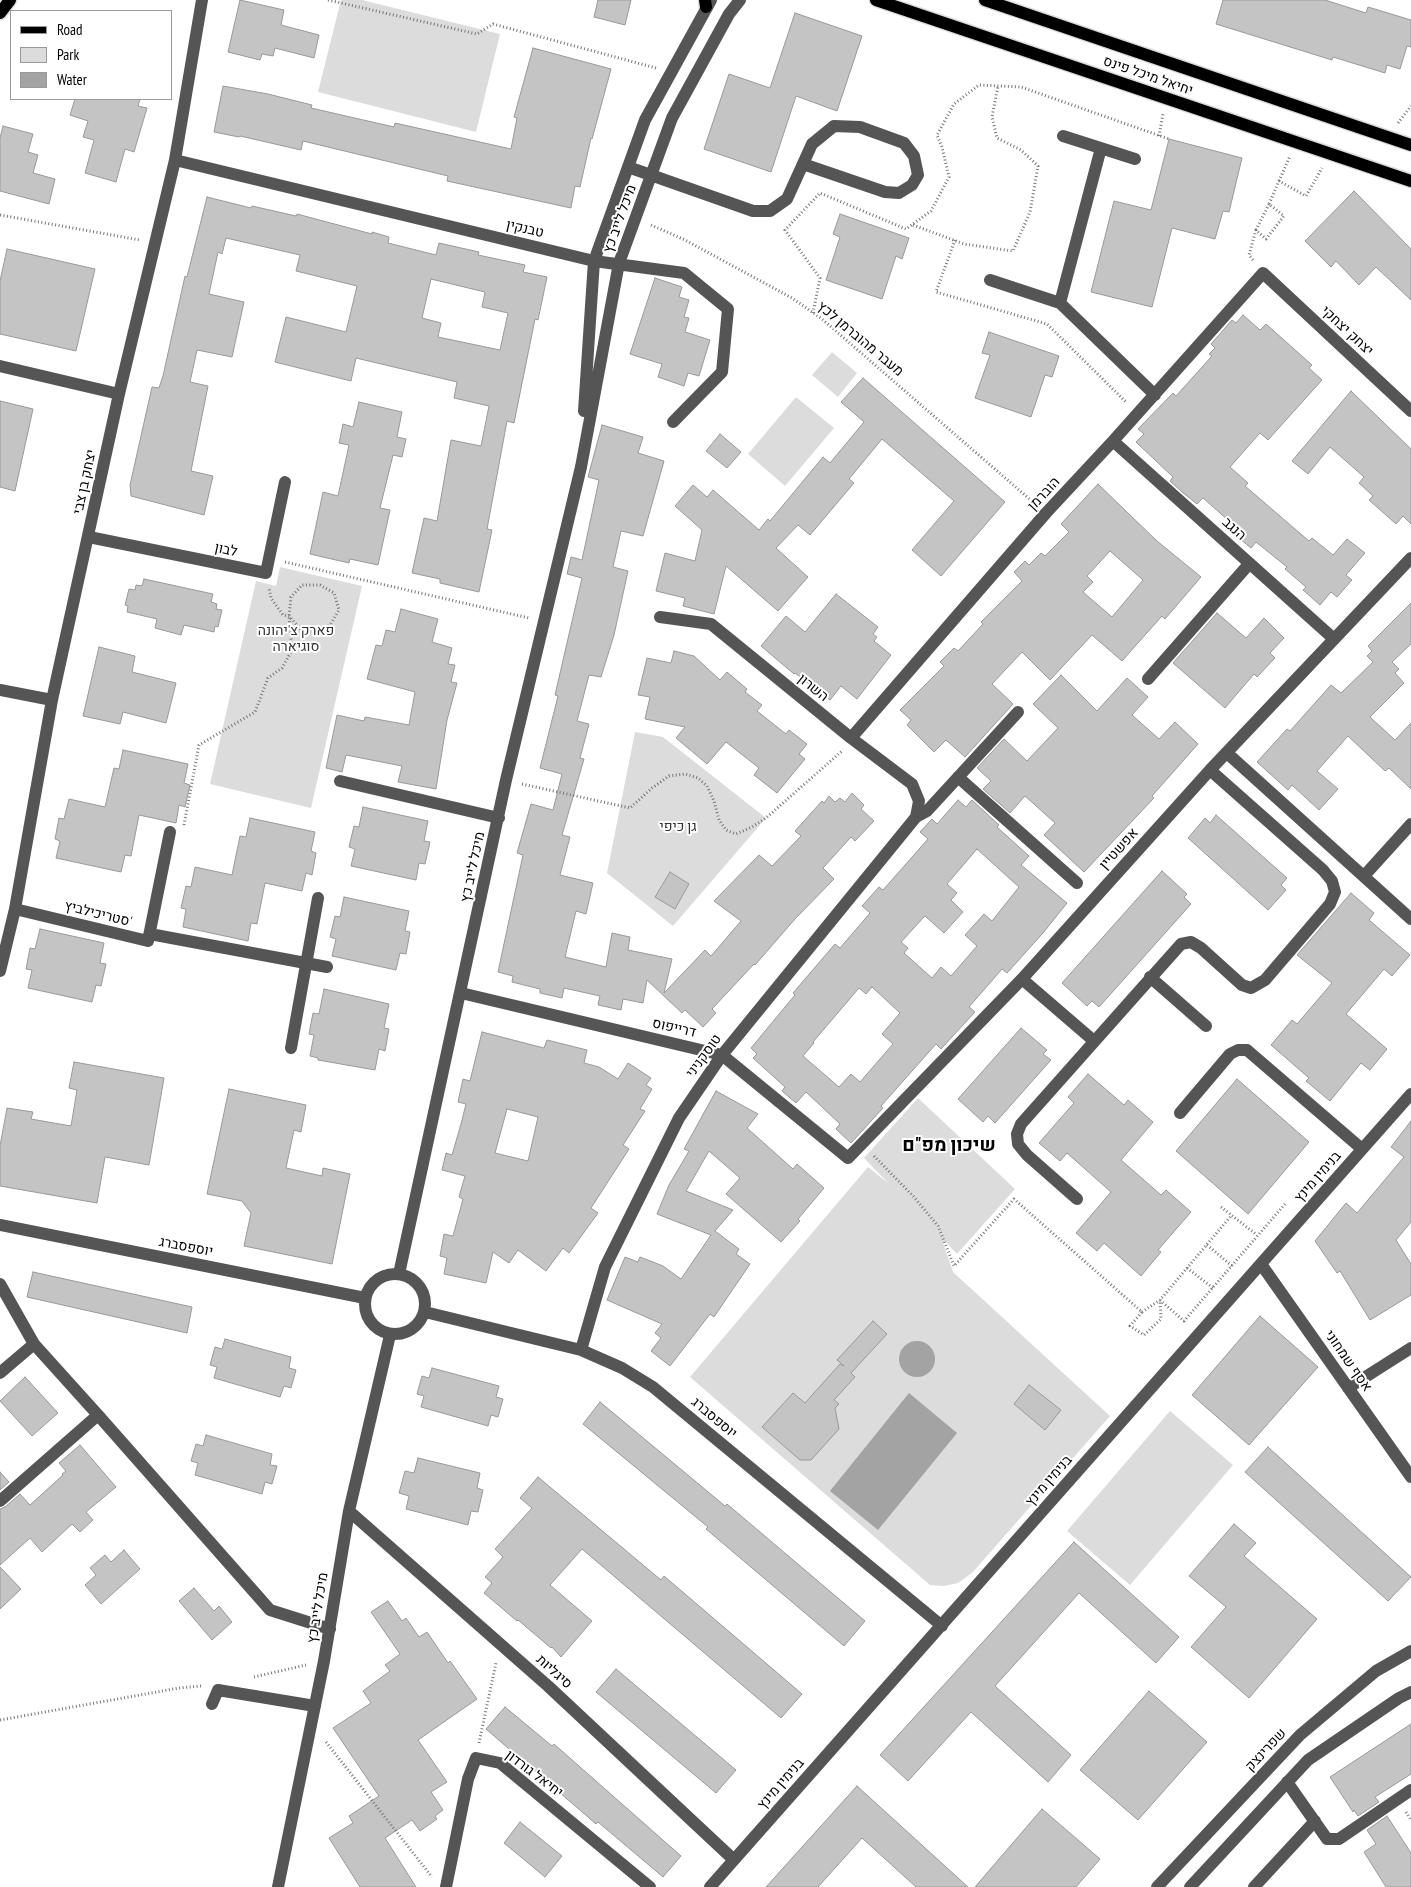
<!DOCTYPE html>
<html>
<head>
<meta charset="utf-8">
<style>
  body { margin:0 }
  #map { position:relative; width:1411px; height:1887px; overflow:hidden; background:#fff; font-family:"PT Sans Narrow",sans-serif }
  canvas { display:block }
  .legend { position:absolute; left:10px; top:10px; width:162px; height:90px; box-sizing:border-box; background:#fff; border:1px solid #999; margin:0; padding:6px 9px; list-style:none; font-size:15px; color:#000 }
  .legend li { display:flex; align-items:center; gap:10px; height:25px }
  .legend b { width:25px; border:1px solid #999 }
</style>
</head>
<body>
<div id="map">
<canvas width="1411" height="1887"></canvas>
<ul class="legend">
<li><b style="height:6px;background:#000"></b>Road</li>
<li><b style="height:14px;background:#dcdcdc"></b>Park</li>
<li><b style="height:14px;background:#a3a3a3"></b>Water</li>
</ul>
</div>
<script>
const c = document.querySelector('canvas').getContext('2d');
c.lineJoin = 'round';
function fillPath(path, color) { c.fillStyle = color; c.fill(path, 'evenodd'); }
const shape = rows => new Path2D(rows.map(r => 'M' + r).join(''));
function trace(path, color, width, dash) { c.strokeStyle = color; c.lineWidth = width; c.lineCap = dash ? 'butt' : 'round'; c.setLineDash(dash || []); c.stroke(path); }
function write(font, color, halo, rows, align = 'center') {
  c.font = font + ' "PT Sans Narrow",Heebo,sans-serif'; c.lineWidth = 4; c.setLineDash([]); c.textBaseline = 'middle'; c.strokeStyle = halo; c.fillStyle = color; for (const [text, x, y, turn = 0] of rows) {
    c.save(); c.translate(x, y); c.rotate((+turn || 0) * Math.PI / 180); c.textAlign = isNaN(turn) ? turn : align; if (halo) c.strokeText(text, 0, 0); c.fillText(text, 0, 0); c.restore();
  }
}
fillPath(shape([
  [341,0,362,0,500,34,476,132,318,92],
  [832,352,857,373,838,397,812,375],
  [796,397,834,428,785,486,748,454],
  [280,567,362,586,311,808,210,784,256,581,276,586],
  [635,732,663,737,766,818,673,926,607,873],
  [918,1098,1015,1189,957,1254,945,1241,943,1243,953,1272,1110,1416,972,1573,958,1583,944,1586,930,1585,690,1377,868,1167,889,1184,864,1158],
  [1170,1411,1233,1465,1130,1585,1067,1531]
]), '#dcdcdc');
fillPath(shape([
  '899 1359a18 18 0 1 1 36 0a18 18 0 1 1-36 0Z',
  [909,1393,957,1433,878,1530,830,1491]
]), '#a3a3a3');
const building = shape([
  [240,0,284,10,281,25,319,35,314,58,275,48,273,56,262,54,260,60,228,52,240,0],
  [598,0,631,0,625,25,594,17,598,0],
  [1223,0,1325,0,1366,13,1368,7,1411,20,1411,47,1407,46,1400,69,1387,65,1385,73,1333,57,1332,60,1216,24,1223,0],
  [795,13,862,36,837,111,796,96,771,172,704,149,729,74,770,88,795,13],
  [533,48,611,69,592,139,591,138,580,187,575,186,571,208,447,181,448,176,303,141,301,150,240,136,239,137,214,132,223,86,268,94,312,105,311,108,394,127,395,123,511,149,517,118,514,117,533,48],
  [75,99,140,99,138,106,147,108,134,152,125,149,116,182,85,173,94,140,83,137,88,121,70,115,75,99],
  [3,126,33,134,28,152,38,155,33,173,55,179,49,204,0,191,0,138,3,126],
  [1169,139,1242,158,1229,212,1223,211,1215,239,1172,228,1152,307,1091,292,1114,201,1151,210,1169,139],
  [1354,191,1411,249,1411,300,1376,267,1359,285,1336,261,1331,267,1305,241,1354,191],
  [207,197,251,208,252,206,296,216,297,214,372,234,372,232,389,237,388,243,436,255,439,243,479,252,478,255,525,265,523,272,547,277,538,320,535,319,514,423,507,421,487,529,492,530,479,592,440,583,440,579,412,573,424,518,437,521,451,440,481,446,489,406,454,398,457,382,356,358,351,381,275,362,286,317,346,332,357,286,296,271,300,255,226,238,222,254,218,252,209,294,244,302,232,357,197,350,190,382,208,386,191,471,213,476,204,515,131,496,130,485,152,387,159,388,163,376,185,276,187,277,207,197],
  [431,279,485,292,482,307,508,313,500,350,438,337,441,323,422,318,431,279],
  [840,214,909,238,902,259,896,256,882,299,826,280,840,237,833,234,840,214],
  [7,249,95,269,76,351,0,334,0,281,7,249],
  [655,278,682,287,679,297,689,300,684,317,689,318,685,332,710,340,699,376,688,373,684,386,658,377,662,364,630,354,655,278],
  [1243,315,1260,330,1266,324,1312,365,1309,368,1322,380,1268,440,1260,433,1230,467,1248,483,1245,486,1309,541,1312,538,1333,555,1347,539,1365,553,1346,575,1352,580,1337,597,1331,592,1320,605,1303,590,1306,587,1285,569,1287,567,1256,542,1251,548,1234,534,1238,529,1203,498,1197,504,1182,492,1170,481,1173,477,1136,442,1144,434,1138,429,1173,393,1176,396,1212,356,1209,354,1215,348,1211,344,1232,320,1236,323,1243,315],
  [989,332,1059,356,1052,377,1045,375,1031,417,975,398,990,355,982,353,989,332],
  [863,378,1005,502,941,576,912,550,954,501,882,439,849,479,854,483,810,535,798,525,776,548,808,577,778,611,726,566,714,614,683,606,685,598,656,591,665,553,695,561,702,530,675,506,693,485,707,497,713,490,759,530,768,519,770,521,823,457,830,463,864,422,841,402,863,378],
  [1351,391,1411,449,1411,524,1403,516,1396,524,1369,500,1373,496,1359,483,1364,477,1330,447,1308,474,1292,461,1351,391],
  [0,401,33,409,15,491,0,487,0,401],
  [359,402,402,412,397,437,406,439,402,457,393,455,380,508,390,510,378,565,350,559,349,563,310,554,323,492,338,496,349,445,339,443,343,424,353,427,359,402],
  [602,425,643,437,638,453,664,461,643,536,621,531,613,567,628,571,614,635,601,677,589,675,577,721,589,724,580,758,584,759,562,835,570,837,560,875,593,883,586,914,576,911,565,957,606,967,612,933,630,937,628,950,672,959,664,993,705,950,711,956,741,921,714,901,759,855,772,866,801,836,795,831,822,801,824,803,829,796,835,802,840,798,845,802,852,793,864,805,861,809,874,821,855,841,851,837,823,868,834,879,795,919,755,965,754,964,712,1009,716,1013,703,1027,685,1010,682,1013,647,980,643,1003,623,999,621,1010,598,1005,600,996,564,988,562,998,540,993,540,989,512,982,513,976,498,972,523,855,517,853,531,804,553,810,562,774,540,768,558,696,555,695,582,578,567,574,571,557,582,560,599,480,588,477,602,425],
  [720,434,741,452,727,468,706,451,720,434],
  [1098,484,1157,541,1201,577,1165,619,1162,616,1122,661,1092,635,1050,680,1022,652,992,684,1013,704,965,757,946,740,934,752,907,725,911,720,900,710,944,666,940,662,954,648,958,651,983,624,981,622,1022,581,1014,572,1025,561,1029,565,1041,553,1045,556,1069,532,1061,524,1098,484],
  [1110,551,1143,580,1112,617,1083,592,1093,582,1087,576,1110,551],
  [144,579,213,594,211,602,217,604,216,609,222,610,218,627,215,626,214,632,184,625,181,635,155,628,157,619,127,612,128,606,125,605,129,589,135,590,136,585,142,586,144,579],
  [836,594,878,627,873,634,877,637,874,641,891,655,857,699,841,686,830,700,795,673,794,674,761,646,786,616,805,632,836,594],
  [1411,603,1411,644,1392,662,1399,669,1395,673,1404,683,1370,717,1395,740,1411,723,1411,789,1389,768,1385,771,1348,736,1317,771,1338,789,1319,810,1292,785,1288,790,1257,762,1287,729,1290,731,1331,685,1341,693,1373,662,1367,656,1372,651,1368,646,1411,603],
  [401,609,438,619,432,642,452,648,448,664,455,665,451,682,457,683,447,720,436,789,398,782,402,766,346,755,342,772,326,768,337,715,364,721,365,717,409,725,415,692,367,679,376,645,382,646,386,630,395,632,401,609],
  [1217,613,1246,638,1264,618,1284,638,1270,653,1275,658,1257,677,1254,674,1225,708,1173,663,1217,613],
  [99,647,135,656,132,672,176,683,166,723,123,712,120,724,83,716,99,647],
  [674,651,694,656,720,680,727,672,747,689,745,692,762,705,757,711,786,734,789,730,807,744,799,754,805,759,777,793,754,775,759,768,726,742,707,764,676,738,685,727,645,719,650,697,638,695,647,658,671,663,674,651],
  [1061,675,1097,711,1127,678,1148,697,1132,715,1159,739,1175,722,1198,744,1152,796,1154,798,1084,872,1044,835,1055,823,1025,796,1010,813,983,789,991,781,977,768,1004,739,1027,761,1058,728,1033,704,1061,675],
  [123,750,188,764,184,783,190,785,185,807,179,805,176,823,139,815,131,856,125,855,121,872,56,858,60,841,55,839,59,818,64,819,69,799,105,807,114,768,119,769,123,750],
  [958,800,966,807,972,800,999,825,997,827,1029,856,1021,865,1067,903,1043,933,1007,973,1002,969,969,1007,975,1012,941,1049,936,1044,881,1106,883,1108,851,1143,836,1129,840,1124,806,1092,796,1103,782,1091,785,1087,753,1058,757,1054,751,1048,795,995,793,993,835,944,840,948,870,913,862,906,879,887,883,890,928,839,920,832,932,819,937,824,958,800],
  [977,849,1019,887,992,921,984,914,965,935,977,946,951,976,941,967,932,978,904,953,908,948,901,942,925,916,944,933,963,912,951,900,957,893,947,884,977,849],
  [872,987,900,1013,882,1034,893,1044,860,1082,851,1074,839,1087,803,1056,814,1043,813,1042,859,988,866,994,872,987],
  [363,807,428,821,424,841,430,842,425,864,419,863,416,880,351,866,355,849,349,847,354,826,359,827,363,807],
  [1216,815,1287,878,1281,885,1286,890,1268,910,1188,838,1205,818,1210,823,1216,815],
  [250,818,315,832,311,851,316,853,312,875,306,873,302,891,265,883,257,924,251,923,248,941,183,927,186,909,181,908,186,886,191,887,195,867,232,875,240,836,246,837,250,818],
  [1162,871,1187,894,1184,897,1191,904,1099,1007,1092,1001,1087,1006,1062,983,1162,871],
  [670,872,689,884,675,909,655,897,670,872],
  [1351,893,1374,913,1369,920,1410,955,1392,976,1384,969,1346,1014,1387,1049,1370,1070,1361,1063,1330,1101,1306,1081,1309,1078,1271,1045,1292,1020,1297,1024,1332,983,1297,955,1351,893],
  [344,897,409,911,405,931,410,932,406,954,400,953,396,970,332,956,336,939,330,937,335,916,340,917,344,897],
  [40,929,104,943,100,963,106,964,101,986,96,985,92,1002,28,988,32,970,26,969,30,948,35,949,40,929],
  [324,989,389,1004,384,1028,389,1029,385,1051,379,1049,375,1070,318,1060,318,1058,310,1056,314,1035,309,1034,313,1013,319,1014,324,989],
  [1021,1028,1047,1050,1043,1054,1051,1060,995,1123,988,1116,983,1122,958,1099,1021,1028],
  [482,1032,544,1048,547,1040,587,1050,584,1063,599,1067,618,1079,628,1063,651,1078,646,1085,652,1089,640,1109,645,1111,623,1145,629,1149,591,1208,598,1213,569,1253,563,1248,546,1271,518,1250,509,1263,493,1252,486,1283,444,1274,447,1258,440,1256,444,1234,453,1236,463,1199,459,1197,465,1176,442,1170,446,1153,452,1155,461,1124,466,1104,458,1102,463,1079,470,1081,482,1032],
  [507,1109,538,1117,528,1161,495,1153,507,1109],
  [74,1062,164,1078,149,1165,105,1157,97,1203,0,1186,0,1146,7,1108,33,1112,31,1119,71,1126,77,1090,69,1088,74,1062],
  [1088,1074,1124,1105,1128,1100,1153,1122,1121,1160,1161,1195,1166,1190,1191,1212,1158,1250,1161,1252,1141,1276,1104,1243,1097,1251,1076,1233,1111,1192,1067,1153,1060,1161,1039,1143,1074,1103,1068,1097,1088,1074],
  [1237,1079,1309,1142,1248,1214,1176,1151,1237,1079],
  [229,1089,306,1105,301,1132,294,1130,286,1168,322,1176,323,1168,350,1174,332,1264,244,1246,251,1213,242,1201,207,1194,229,1089],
  [716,1091,758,1114,747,1128,793,1169,797,1164,824,1188,798,1219,800,1221,781,1242,726,1194,740,1178,709,1151,686,1191,733,1210,715,1231,739,1249,736,1254,750,1264,714,1317,710,1314,670,1366,651,1351,661,1338,655,1333,662,1324,607,1300,625,1257,638,1262,640,1257,663,1266,681,1279,711,1235,657,1214,669,1185,689,1151,684,1149,716,1091],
  [1411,1121,1411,1222,1396,1240,1411,1264,1411,1295,1370,1320,1340,1271,1337,1273,1315,1241,1346,1203,1357,1213,1404,1157,1391,1147,1411,1121],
  [33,1272,192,1307,187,1333,27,1297,33,1272],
  [1260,1316,1318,1367,1249,1445,1192,1395,1260,1316],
  [873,1321,887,1334,851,1373,855,1377,834,1400,839,1404,835,1408,839,1429,811,1460,800,1460,762,1427,793,1393,805,1403,840,1364,844,1366,837,1360,873,1321],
  [225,1339,291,1357,289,1368,296,1370,291,1388,284,1386,280,1397,214,1378,217,1367,210,1365,215,1347,222,1349,225,1339],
  [432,1368,499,1386,496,1397,503,1399,498,1417,491,1415,488,1426,421,1407,424,1396,417,1394,422,1376,429,1378,432,1368],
  [25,1377,58,1413,32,1436,0,1401,25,1377],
  [1029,1385,1061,1410,1045,1430,1014,1404,1029,1385],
  [600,1402,725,1506,727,1504,865,1621,844,1646,706,1529,708,1527,583,1424,600,1402],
  [206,1435,272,1454,270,1465,277,1466,272,1484,265,1482,262,1494,195,1475,198,1463,191,1461,196,1444,203,1446,206,1435],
  [80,1445,116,1487,86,1512,93,1520,80,1532,72,1524,42,1552,30,1538,0,1565,0,1509,5,1507,20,1494,30,1505,63,1475,62,1474,66,1471,59,1463,80,1445],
  [1268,1447,1411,1577,1388,1601,1245,1472,1268,1447],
  [418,1458,480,1473,477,1488,483,1490,478,1512,471,1511,468,1525,406,1509,409,1496,399,1493,405,1471,414,1473,418,1458],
  [0,1472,9,1482,0,1490,0,1472],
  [538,1477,661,1580,664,1576,802,1694,781,1718,582,1549,550,1585,592,1621,561,1657,552,1647,551,1648,518,1620,517,1621,484,1593,492,1583,485,1577,503,1557,495,1549,532,1508,520,1498,538,1477],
  [1234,1524,1256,1543,1244,1556,1317,1619,1249,1698,1191,1647,1226,1607,1189,1576,1234,1524],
  [1074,1542,1179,1637,1156,1663,1079,1593,995,1686,1071,1755,1048,1782,971,1712,908,1781,880,1755,1074,1542],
  [124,1550,140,1569,101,1604,85,1585,96,1575,90,1568,105,1555,111,1562,124,1550],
  [0,1567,21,1589,0,1609,0,1567],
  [194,1588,214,1611,219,1606,232,1622,212,1640,179,1601,194,1588],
  [388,1601,402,1621,406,1618,419,1637,427,1632,448,1663,450,1661,477,1699,418,1740,447,1782,431,1792,443,1810,435,1816,437,1819,420,1831,412,1820,385,1838,416,1887,360,1887,329,1838,353,1823,349,1816,379,1796,333,1728,371,1703,363,1691,390,1671,385,1665,400,1654,371,1612,388,1601],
  [616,1669,736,1770,716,1793,596,1692,616,1669],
  [1149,1691,1207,1742,1138,1820,1080,1770,1149,1691],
  [505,1707,552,1746,554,1744,681,1856,663,1877,598,1822,596,1824,486,1729,505,1707],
  [1411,1724,1411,1774,1375,1797,1379,1802,1358,1816,1354,1810,1353,1812,1330,1777,1411,1724],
  [857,1786,968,1887,916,1887,862,1838,818,1887,766,1887,857,1786],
  [1042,1809,1100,1859,1076,1887,975,1887,1042,1809],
  [1387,1816,1411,1853,1411,1887,1386,1887,1364,1852,1376,1844,1367,1830,1387,1816],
  [520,1822,562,1856,545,1877,504,1843,520,1822]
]);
fillPath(building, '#c4c4c4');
trace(building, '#999', 1);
const major = shape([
  [705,0,706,7],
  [876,0,1411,181],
  [985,0,1411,145],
  [0,13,10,0]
]);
trace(major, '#dbdbdb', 15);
trace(shape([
  [328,0,477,34,493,24,656,68],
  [1398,123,1411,106],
  [1159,136,1163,114],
  [1279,181,1290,156],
  [0,215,140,240],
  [651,225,685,240,792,298,822,319,1034,503],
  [913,225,964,244,1013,251,1030,212,1038,166,1021,150,997,138,992,117,998,86],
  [1256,230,1269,204],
  [955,240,936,292,1047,324,1126,402],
  [1253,260,1249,255,1256,230,1266,239,1284,216,1269,204,1279,181,1306,196,1322,168],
  [813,313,820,278,785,230,820,193,906,229,931,211,949,177,942,147,937,135,954,104,979,85,1021,87,1169,139],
  [285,562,529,618],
  [522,784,630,808,652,788,669,776,685,774,698,778,707,786,714,801,719,820,726,830,736,834,752,827,766,818,842,751],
  [184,825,199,745,255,712,268,678,282,668,292,650,289,616,291,597,302,585,320,585,334,593,339,610,330,625,318,633,302,631,289,616,283,615,271,598,269,588],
  [874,1156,914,1197,938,1226,954,1266,1014,1199,1142,1312,1130,1326,1144,1335,1161,1319,1160,1300],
  [1221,1207,1257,1235],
  [1207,1245,1232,1266],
  [1187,1268,1213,1288],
  [1160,1300,1184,1321,1285,1204],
  [1142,1312,1160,1300,1231,1216],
  [254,1677,306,1665],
  [0,1720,179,1688,201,1686],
  [326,1742,432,1877],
  [479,1743,496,1663],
  [1406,1812,1411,1820]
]), '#777', 3, [1, 2.5]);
trace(shape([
  [1063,136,1135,159],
  [1101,148,1060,303,1155,395],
  [175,160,594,261,684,273,728,309,722,372,673,422],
  [628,167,753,211,770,211,787,199,812,144,834,126,860,127,904,143,914,156,918,175,912,185,899,193,885,192,803,164],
  [990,280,1060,303],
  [0,366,119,394],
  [584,411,594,261,645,120,711,0],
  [1113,441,1334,639],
  [89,537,266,573,285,482],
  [660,617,711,624,851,738,912,784,919,801,916,817],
  [1148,679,1249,564],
  [0,690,52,700],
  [851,738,1046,513,1113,441,1263,273,1411,411],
  [1227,753,1411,919],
  [958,777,1077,883],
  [340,781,499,818],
  [1364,876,1411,824],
  [15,909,148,941,170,832],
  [150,934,327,967],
  [0,971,15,909,52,700,119,394,175,160,202,0],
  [1150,977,1206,1026],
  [1022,979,1094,1041],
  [461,993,722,1055,848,1158,1022,979,1210,770,1411,558],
  [291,1048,318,898],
  [1180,1113,1230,1054,1238,1050,1247,1050,1362,1149],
  [1077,1199,1027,1155,1018,1144,1017,1134,1021,1124,1181,944,1191,942,1201,948,1242,985,1251,988,1265,980,1330,904,1335,892,1332,881,1323,870,1210,770],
  [0,1225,365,1298],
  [1261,1264,1411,1477],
  '365 1304a30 30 0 1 1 60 0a30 30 0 1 1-60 0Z',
  [399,1274,506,780,581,467,619,263,672,118,729,14,740,0],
  [0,1284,34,1344,98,1415,0,1501],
  [425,1312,581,1350,622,1368,653,1387,942,1626],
  [581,1350,605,1267,679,1118,722,1055,916,817,927,811,1018,712],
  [0,1373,34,1344],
  [1348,1388,1411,1348],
  [98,1415,270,1610,330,1629],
  [349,1511,548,1686,734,1860],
  [212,1704,218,1690,315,1706],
  [1287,1782,1327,1839,1339,1839,1411,1790],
  [278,1887,324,1661,349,1511,390,1335],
  [446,1887,468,1779,476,1758,500,1763,650,1887],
  [710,1887,1411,1094],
  [1157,1887,1300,1735,1376,1671,1411,1651],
  [1190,1887,1308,1760,1399,1698,1411,1692],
  [1254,1887,1315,1821]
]), '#555', 12);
trace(major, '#000', 12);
write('14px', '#000', '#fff', [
  ["יחיאל מיכל פינס",1148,76,19],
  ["מיכל לייב כץ",620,219,-70],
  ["טבנקין",525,229,13],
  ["יצחק יצחקי",1347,331,43],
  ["מעבר מהוברמן לכץ",860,339,40],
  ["יצחק בן צבי",85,482,-78],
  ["הוברמן",1044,494,-47],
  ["הנגב",1234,529,42],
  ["לבון",226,550,12],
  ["השרון",813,688,39],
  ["אפשטיין",1119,849,-48],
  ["מיכל לייב כץ",473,867,-78],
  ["סטריכילביץ'",98,914,14],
  ["דרייפוס",674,1028,13],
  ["טוסקניני",704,1056,-54],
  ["בנימין מינץ",1318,1177,-49],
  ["יוספסברג",186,1247,11],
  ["אסף שמחוני",1348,1361,55],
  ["יוספסברג",714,1418,40],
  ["בנימין מינץ",1049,1481,-49],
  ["מיכל לייב כץ",318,1608,-81],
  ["סיגליות",554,1672,42],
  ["שפרינצק",1266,1750,-47],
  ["יחיאל גורדון",534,1774,37],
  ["בנימין מינץ",781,1784,-49]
]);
write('14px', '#333', '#fff', [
  ["פארק צ'יהונה",296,631],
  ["סוגיארה",296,647],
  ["גן כיפי",678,827]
]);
write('bold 19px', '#000', '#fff', [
  ["שיכון מפ\"ם",949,1146]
]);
</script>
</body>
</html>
